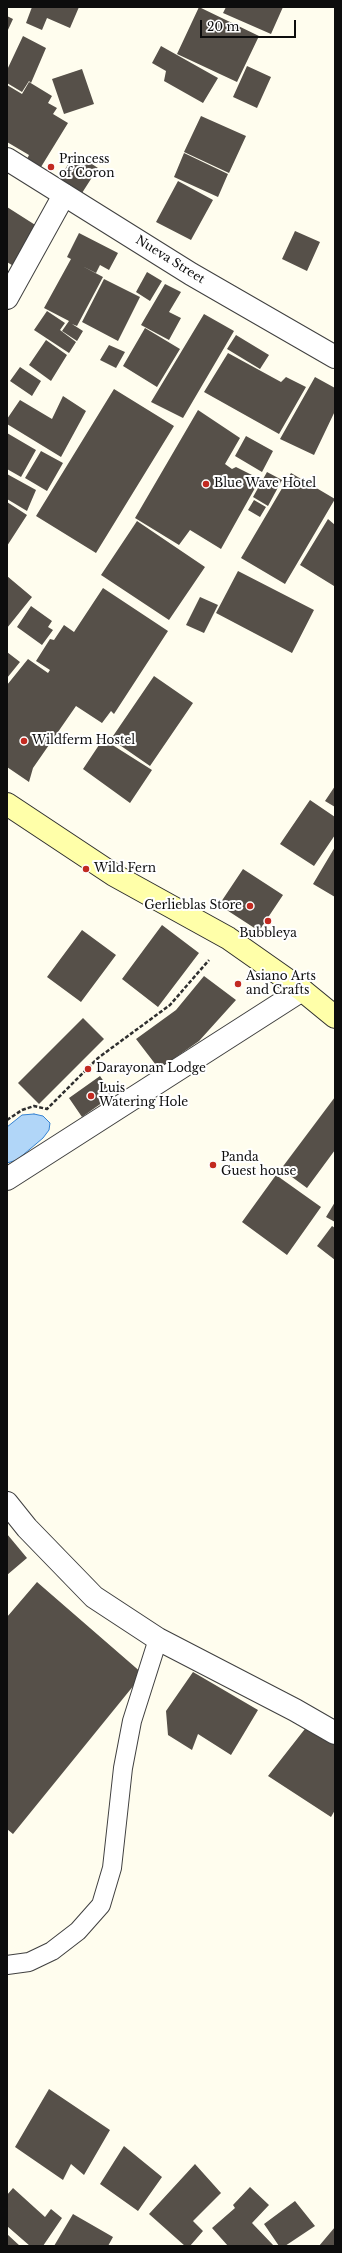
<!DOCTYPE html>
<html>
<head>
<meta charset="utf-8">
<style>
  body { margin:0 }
  #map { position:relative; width:342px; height:2253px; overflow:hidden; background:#fffdee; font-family:"Libre Baskerville",serif }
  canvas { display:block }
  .frame { position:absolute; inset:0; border:8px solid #0d0d0d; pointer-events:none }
  .scale { position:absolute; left:200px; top:20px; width:96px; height:18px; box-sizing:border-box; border:2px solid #0d0d0d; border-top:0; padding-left:5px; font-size:12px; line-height:14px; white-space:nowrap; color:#0d0d0d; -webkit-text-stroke:3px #fff; paint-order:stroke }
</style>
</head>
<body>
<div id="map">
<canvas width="342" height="2253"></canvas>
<div class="frame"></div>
<div class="scale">20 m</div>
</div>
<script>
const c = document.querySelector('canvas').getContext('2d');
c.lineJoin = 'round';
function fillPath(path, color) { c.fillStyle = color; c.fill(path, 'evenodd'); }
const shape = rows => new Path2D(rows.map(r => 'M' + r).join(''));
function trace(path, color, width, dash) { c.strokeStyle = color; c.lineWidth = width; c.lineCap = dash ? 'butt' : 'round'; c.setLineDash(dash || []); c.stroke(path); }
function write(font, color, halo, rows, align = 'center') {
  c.font = font + ' "Libre Baskerville",serif'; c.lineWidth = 4; c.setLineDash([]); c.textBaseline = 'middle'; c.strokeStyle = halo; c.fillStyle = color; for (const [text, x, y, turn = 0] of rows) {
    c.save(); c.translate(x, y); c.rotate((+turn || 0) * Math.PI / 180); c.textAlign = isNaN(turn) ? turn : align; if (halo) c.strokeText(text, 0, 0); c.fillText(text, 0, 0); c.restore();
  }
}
const water = shape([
  [34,1114,43,1116,50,1123,49,1130,43,1138,17,1160,7,1163,7,1127,22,1115,34,1114]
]);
fillPath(water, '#b1d6f8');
trace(water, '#3582d2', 1);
fillPath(shape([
  [32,7,79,7,70,28,47,18,42,30,26,23],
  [199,7,259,36,237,82,177,54],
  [226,7,283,7,271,34,223,13],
  [7,16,13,19,7,32],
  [23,36,46,48,31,83,29,81,22,92,7,83,7,70],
  [161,46,218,78,203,103,164,81,166,71,152,63],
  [247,66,271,77,257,108,233,97],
  [82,69,94,104,64,114,52,79],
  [29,82,52,96,48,103,57,108,53,114,68,123,41,167,27,159,29,155,7,142,7,85,22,94],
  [201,116,246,136,229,173,184,152],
  [75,153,98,168,82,193,59,179],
  [184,153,228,174,218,197,174,177],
  [178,181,213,200,191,240,156,222],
  [7,207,40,228,15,267,7,262],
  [295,231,320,242,307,271,282,259],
  [79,233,118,253,109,270,100,265,96,273,82,266,103,277,77,326,72,324,83,331,77,341,62,331,69,321,44,308,71,259,67,257],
  [147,272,162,281,150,301,136,292],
  [104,279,140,297,118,341,82,322],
  [165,284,181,292,169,312,181,318,169,340,141,325],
  [47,311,65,323,60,330,76,342,69,353,34,330],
  [204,314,234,331,183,418,151,402],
  [145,328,180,349,157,387,123,366],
  [236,335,269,355,260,369,227,349],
  [46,340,67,355,51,381,29,365],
  [109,345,125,352,116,368,100,360],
  [228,353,281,382,286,377,306,387,279,434,204,392],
  [20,367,41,381,32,396,10,381],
  [315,377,335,388,335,411,314,455,280,439],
  [114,389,174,426,96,553,36,516],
  [63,396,86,411,61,457,7,424,7,419,20,400,52,419],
  [198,410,240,438,225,464,232,469,236,467,260,479,221,549,190,530,179,545,135,518],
  [7,433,36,450,21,477,7,469],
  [246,436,273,451,262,472,235,456],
  [41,451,63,463,47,491,25,478],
  [267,472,282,480,268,506,253,497],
  [291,473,335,499,285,584,241,558],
  [7,474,36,490,27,511,7,499],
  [254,500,266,507,260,517,248,510],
  [7,502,27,515,7,546],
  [328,519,335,525,334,586,300,565],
  [137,521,205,567,169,620,101,575],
  [238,571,314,610,292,653,216,613],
  [7,576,32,597,7,628],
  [103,588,168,631,114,714,111,711,102,723,76,706,33,768,29,782,7,767,7,685,28,659,48,673,50,670,36,661,50,639,54,640,64,625,74,632],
  [200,597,218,605,204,633,186,625],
  [31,606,52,621,48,627,53,630,42,645,17,627],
  [7,652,20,662,7,678],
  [154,676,193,703,150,766,111,739],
  [103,739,152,770,130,803,83,769],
  [335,786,335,807,325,801],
  [310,800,335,817,335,835,314,866,280,844],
  [335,847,335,897,313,884],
  [243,869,283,895,259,931,219,905],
  [162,925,199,953,158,1007,122,979],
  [82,930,116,955,81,1002,47,977],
  [204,976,236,1000,199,1041,159,1069,136,1039,176,1010],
  [83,1018,104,1039,39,1104,18,1083],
  [100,1076,113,1095,82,1117,69,1098],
  [335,1097,335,1150,307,1188,281,1169],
  [276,1175,321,1207,287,1255,242,1222],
  [335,1202,335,1222,326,1217],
  [332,1226,335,1228,335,1260,317,1246],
  [7,1534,27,1558,7,1575],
  [37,1582,143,1674,13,1834,7,1829,7,1617],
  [193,1672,258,1710,231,1755,198,1734,192,1750,168,1735,166,1711],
  [308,1725,335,1744,335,1810,331,1817,268,1776],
  [49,2089,110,2130,84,2175,71,2164,63,2180,15,2147],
  [124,2146,162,2177,138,2211,100,2184],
  [195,2164,221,2193,193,2221,203,2231,190,2246,185,2246,149,2214],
  [250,2187,269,2205,252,2223,274,2246,228,2246,212,2228,235,2208,233,2205],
  [13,2188,45,2217,51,2209,62,2218,43,2246,30,2246,7,2226,7,2195],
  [295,2201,315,2226,285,2246,279,2246,264,2224],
  [73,2214,113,2237,108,2246,54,2246],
  [335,2227,335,2246,319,2246],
  [7,2234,20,2246,7,2246]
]), '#565049');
const service = shape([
  [7,1965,29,1962,52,1951,78,1931,101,1905,112,1868,123,1768,132,1721,158,1639]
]);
const minor = shape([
  [7,298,64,195],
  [7,1179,302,990],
  [7,1503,27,1528,94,1597,158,1639,295,1710,335,1733]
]);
const tertiary = shape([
  [7,159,191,274,335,357]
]);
const secondary = shape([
  [7,804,114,875,228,938,302,990,335,1017]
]);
trace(service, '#404040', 20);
trace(minor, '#404040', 24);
trace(tertiary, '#404040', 24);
trace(secondary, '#2f2f2f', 24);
trace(shape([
  [7,1120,22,1110,34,1106,47,1109,98,1058,170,1005,209,960]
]), '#2f2f2f', 2.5, [4, 2]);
trace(service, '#fff', 18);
trace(minor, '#fff', 22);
trace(tertiary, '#fff', 22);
trace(secondary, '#ffffa9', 22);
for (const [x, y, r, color] of [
  [51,167,4,"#c22a21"],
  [206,484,4,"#c22a21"],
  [24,741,4,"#c22a21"],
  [86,869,4,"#c22a21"],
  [250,906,4,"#c22a21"],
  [268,921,4,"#c22a21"],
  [238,984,4,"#c22a21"],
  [88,1069,4,"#c22a21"],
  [91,1096,4,"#c22a21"],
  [213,1165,4,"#c22a21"]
]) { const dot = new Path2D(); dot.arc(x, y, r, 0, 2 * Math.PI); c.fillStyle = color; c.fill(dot); trace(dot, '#fff', 1.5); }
write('12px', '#0d0d0d', '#fff', [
  ["Princess",59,160],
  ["of Coron",59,174],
  ["Blue Wave Hotel",214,484],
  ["Wildferm Hostel",32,741],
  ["Wild Fern",94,869],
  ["Gerlieblas Store",242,906,"right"],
  ["Bubbleya",268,934,"center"],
  ["Asiano Arts",246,977],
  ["and Crafts",246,991],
  ["Darayonan Lodge",96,1069],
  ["Luis",99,1089],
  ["Watering Hole",99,1103],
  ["Panda",221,1158],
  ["Guest house",221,1172]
], 'left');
write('12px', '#0d0d0d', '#fff', [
  ["Nueva Street",170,260,32]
]);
</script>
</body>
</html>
